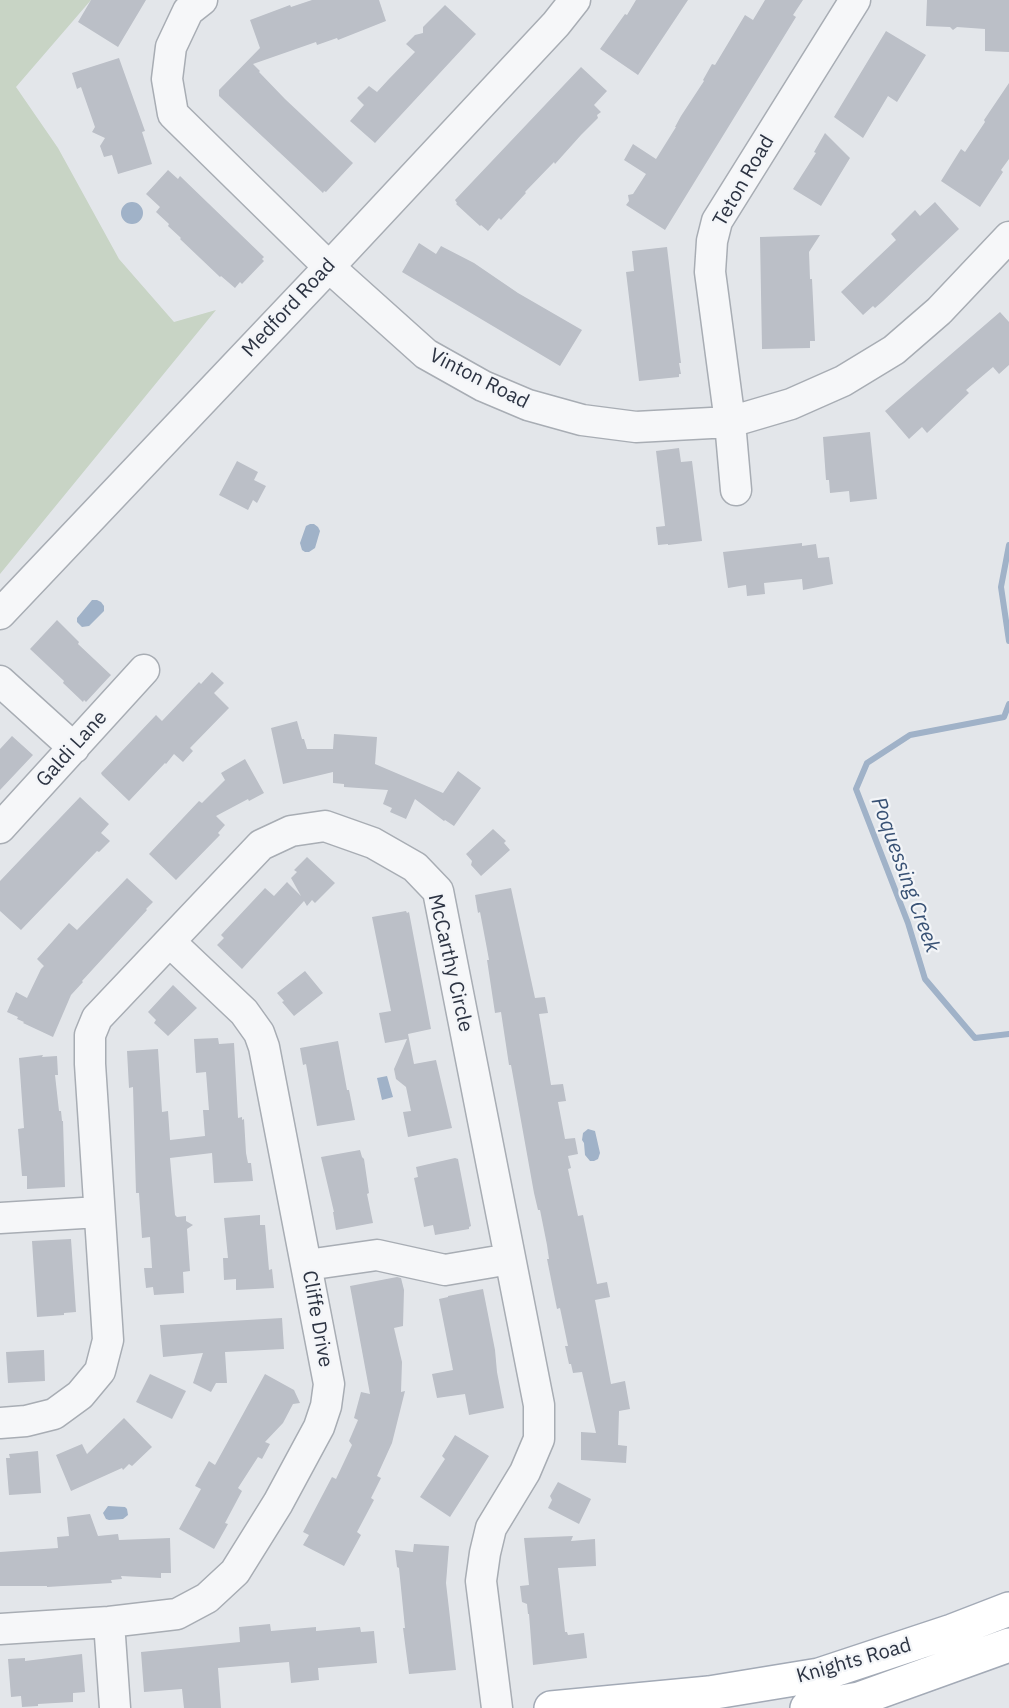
<!DOCTYPE html>
<html>
<head>
<meta charset="utf-8">
<style>
  body { margin:0 }
  canvas { display:block; background:#e3e6ea }
</style>
</head>
<body>
<canvas width="1009" height="1708"></canvas>
<script>
const c = document.querySelector('canvas').getContext('2d');
c.lineJoin = 'round';
function fillPath(path, color) { c.fillStyle = color; c.fill(path, 'evenodd'); }
const shape = rows => new Path2D(rows.map(r => 'M' + r).join(''));
function trace(path, color, width, dash) { c.strokeStyle = color; c.lineWidth = width; c.lineCap = dash ? 'butt' : 'round'; c.setLineDash(dash || []); c.stroke(path); }
function write(font, color, halo, rows, align = 'center') {
  c.font = font + ' "IBM Plex Sans",sans-serif'; c.lineWidth = 4.5; c.setLineDash([]); c.textBaseline = 'middle'; c.strokeStyle = halo; c.fillStyle = color; for (const [text, x, y, turn = 0] of rows) {
    c.save(); c.translate(x, y); c.rotate((+turn || 0) * Math.PI / 180); c.textAlign = isNaN(turn) ? turn : align; if (halo) c.strokeText(text, 0, 0); c.fillText(text, 0, 0); c.restore();
  }
}
fillPath(shape([
  [0,0,91,0,16,87,58,148,119,259,174,322,216,310,0,574]
]), '#c8d4c5');
fillPath(shape([
  '121 213a11 11 0 1 1 22 0a11 11 0 1 1-22 0Z',
  [310,524,314,524,318,527,320,531,315,548,309,552,305,552,302,550,300,543,306,526],
  [92,600,97,600,101,602,104,606,104,611,89,626,82,627,77,622,77,618],
  [387,1076,393,1097,382,1100,377,1078],
  [588,1129,595,1131,600,1153,598,1159,594,1161,590,1161,585,1155,584,1143,582,1140,583,1133],
  [108,1506,125,1507,127,1509,128,1515,123,1519,109,1520,106,1519,103,1513]
]), '#a0b2c8');
trace(shape([
  [1009,545,1001,587,1009,641],
  [1009,704,1004,717,910,735,867,763,856,789,908,923,925,979,975,1038,1009,1034]
]), '#a0b2c8', 6);
fillPath(shape([
  [91,0,146,0,118,47,78,22],
  [312,0,379,0,386,21,338,40,337,38,317,45,316,42,253,64,260,71,259,72,285,99,353,163,326,192,324,191,323,193,219,96,219,90,260,48,250,20,290,5,291,7],
  [636,0,688,0,638,75,600,49,625,14,627,15],
  [765,0,803,0,793,15,796,17,665,230,626,205,629,201,628,195,633,194,646,174,624,160,633,144,656,159,676,127,675,127,681,116,704,81,703,80,712,64,715,65,745,15,753,20],
  [927,0,1009,0,1009,52,985,51,985,29,957,27,953,30,950,27,926,26],
  [445,5,476,34,375,143,350,121,364,105,357,98,369,86,377,92,388,80,415,52,406,44,415,35,423,33,423,27],
  [886,31,926,55,897,102,888,96,863,138,834,117],
  [119,58,145,131,142,132,152,164,118,174,112,155,104,157,100,146,105,138,92,132,95,127,81,87,77,89,72,73],
  [581,67,607,91,594,105,601,112,597,115,598,118,581,135,555,164,554,162,525,192,526,193,501,220,499,218,488,231,481,225,480,226,456,204,457,203,455,200],
  [1009,83,1009,159,1001,170,1003,172,980,207,941,181,961,149,965,152,985,122,984,120],
  [825,133,850,158,821,206,793,189,816,153,814,152],
  [168,170,178,179,180,176,264,257,262,259,264,261,242,284,240,282,235,288,221,276,220,277,180,239,181,238,168,226,169,224,156,212,160,207,146,194],
  [935,202,959,229,883,301,875,308,873,306,863,315,841,292,896,240,891,234,915,210,920,216],
  [820,235,809,252,810,279,812,279,815,341,810,341,810,348,762,349,760,237],
  [419,243,436,254,441,246,474,263,518,293,582,330,560,366,402,272],
  [667,247,679,347,681,363,679,363,681,374,679,374,679,377,639,381,626,272,634,271,632,251],
  [1000,312,1009,322,1009,365,999,374,993,367,966,390,969,393,927,433,922,427,909,439,885,411],
  [870,432,877,499,850,502,849,491,830,493,829,480,826,480,823,437],
  [679,448,681,462,692,461,702,541,668,545,668,544,658,545,656,527,665,526,656,451],
  [237,461,258,472,254,480,266,486,257,503,253,500,248,510,219,495],
  [802,543,802,546,816,544,818,558,829,557,833,584,803,590,802,579,764,583,765,594,747,596,746,585,728,588,723,552],
  [57,620,79,642,78,644,111,675,86,702,84,700,83,702,63,683,64,681,30,649],
  [212,672,224,683,214,693,229,708,190,748,193,751,183,762,174,754,166,764,165,763,129,801,102,775,101,773,156,715,162,721,199,682,201,684],
  [297,721,302,739,304,739,307,749,333,749,334,734,377,737,375,764,443,793,458,771,481,788,454,826,445,820,444,821,415,799,406,819,390,812,392,808,383,804,388,790,344,787,344,784,333,783,333,772,283,784,271,728],
  [12,736,33,755,0,790,0,749],
  [245,759,264,793,249,801,248,799,216,816,225,825,218,833,220,835,176,880,149,854,199,801,202,803,225,780,221,773],
  [80,797,109,824,101,833,110,841,99,852,97,851,21,930,0,911,0,881],
  [493,829,506,841,504,843,510,850,481,876,471,865,472,861,466,854],
  [307,857,335,883,315,903,312,900,307,906,304,901,242,969,217,945,224,938,221,935,265,888,274,896,287,882,301,896,291,878,297,872,294,870],
  [127,878,153,902,146,909,147,910,82,981,83,982,71,995,53,1037,23,1023,24,1022,17,1019,18,1017,7,1012,16,992,27,998,41,969,44,966,37,959,69,923,77,930],
  [511,888,535,998,545,997,548,1013,539,1014,551,1085,563,1084,566,1101,558,1102,565,1139,575,1138,578,1154,568,1156,571,1168,568,1169,578,1216,583,1215,597,1284,607,1282,610,1297,595,1300,611,1384,625,1381,630,1409,619,1411,618,1445,627,1446,626,1463,581,1460,581,1432,596,1433,582,1372,573,1373,571,1364,569,1364,565,1346,568,1346,560,1308,557,1309,547,1259,549,1259,547,1245,540,1210,538,1210,534,1193,511,1065,509,1065,501,1012,495,1013,487,960,489,960,487,949,480,912,478,913,475,895],
  [406,911,407,913,409,912,431,1029,408,1034,414,1064,436,1060,452,1128,408,1137,403,1112,411,1111,406,1087,396,1079,394,1069,407,1039,385,1043,379,1013,391,1011,372,917],
  [305,971,323,993,294,1016,282,1002,284,1001,277,993],
  [173,985,197,1008,168,1036,154,1023,156,1020,148,1012],
  [218,1038,219,1044,234,1043,238,1118,242,1117,242,1120,244,1119,246,1153,248,1163,251,1163,253,1181,214,1183,212,1153,170,1158,175,1215,177,1217,186,1216,186,1221,193,1225,187,1229,190,1271,183,1272,184,1293,154,1295,153,1287,146,1288,144,1268,152,1268,150,1237,142,1238,139,1193,136,1193,133,1087,129,1088,127,1051,158,1049,162,1112,168,1111,170,1140,205,1136,203,1110,209,1110,206,1072,196,1073,194,1039],
  [338,1041,347,1090,349,1090,355,1120,317,1126,306,1064,303,1065,300,1048],
  [43,1055,42,1057,57,1056,58,1075,55,1075,59,1111,61,1111,62,1121,63,1121,65,1187,27,1189,27,1176,22,1176,18,1129,24,1128,19,1058],
  [360,1150,362,1157,364,1159,369,1193,367,1194,373,1223,336,1230,333,1212,334,1212,321,1157],
  [455,1158,458,1159,471,1226,469,1227,469,1229,435,1235,433,1225,424,1227,414,1178,418,1177,416,1167],
  [260,1215,260,1225,265,1225,269,1270,272,1269,274,1288,236,1290,236,1279,224,1280,223,1258,228,1258,224,1218],
  [71,1239,76,1312,64,1313,64,1315,37,1317,32,1241],
  [397,1277,401,1278,404,1290,403,1326,394,1328,402,1362,401,1392,405,1391,392,1443,377,1476,381,1478,371,1498,374,1500,357,1532,361,1535,344,1566,303,1545,309,1535,303,1532,332,1477,336,1479,352,1445,349,1441,358,1420,354,1418,361,1392,370,1394,350,1286],
  [483,1289,495,1350,497,1372,504,1408,469,1415,465,1394,437,1398,432,1374,453,1370,439,1299,448,1297,448,1296],
  [282,1318,284,1349,225,1352,227,1383,216,1383,211,1392,193,1383,203,1353,163,1357,160,1325],
  [44,1350,45,1381,8,1383,6,1352],
  [150,1374,186,1391,172,1419,136,1402],
  [265,1374,294,1390,300,1403,293,1404,283,1423,265,1442,270,1444,262,1459,258,1457,238,1488,242,1491,225,1523,228,1524,214,1549,179,1529,201,1489,195,1486,209,1461,215,1465],
  [124,1418,152,1447,132,1466,129,1464,123,1470,122,1468,71,1491,56,1455,82,1444,87,1454],
  [455,1435,489,1456,450,1517,420,1497,445,1459,442,1456],
  [38,1451,41,1493,9,1495,6,1458,10,1458,9,1454],
  [558,1482,591,1499,579,1524,548,1508,552,1500,550,1496],
  [90,1514,98,1536,118,1534,119,1540,170,1538,171,1573,161,1573,161,1578,121,1576,122,1579,111,1580,112,1583,47,1587,47,1586,0,1586,0,1552,58,1548,57,1537,69,1536,67,1517],
  [573,1536,571,1541,595,1539,596,1566,558,1568,565,1632,567,1632,568,1635,584,1633,587,1658,533,1665,529,1614,528,1614,527,1604,522,1602,520,1586,529,1585,524,1538],
  [414,1544,449,1546,446,1583,456,1670,409,1674,403,1628,405,1628,399,1568,397,1567,395,1550,413,1552],
  [270,1624,271,1631,316,1627,316,1631,360,1627,361,1632,374,1631,377,1663,318,1668,319,1680,291,1683,289,1662,218,1668,221,1708,184,1708,182,1689,144,1692,141,1652,240,1642,239,1627],
  [82,1654,85,1692,73,1693,73,1702,38,1704,38,1706,22,1707,21,1696,11,1697,8,1659,25,1658,25,1661]
]), '#bbbfc7');
const minor = shape([
  [202,0,188,11,171,47,167,79,173,114,329,267,426,354,483,386,528,405,582,420,636,427,730,422,791,404,843,381,894,350,939,311,1009,237],
  [736,490,730,422,710,272,712,241,717,221,855,0],
  [0,614,329,267,556,24,575,0],
  [0,681,74,748],
  [0,828,144,670],
  [0,1218,99,1212],
  [307,1265,377,1255,445,1270,510,1259],
  [0,1423,26,1421,54,1414,80,1395,100,1371,108,1340,90,1064,90,1035,97,1018,261,845,291,831,325,826,373,843,415,867,438,891,539,1405,539,1439,525,1472,491,1528,485,1553,481,1581,497,1708],
  [109,1622,115,1708],
  [0,1629,109,1622,177,1614,207,1598,235,1572,278,1503,319,1427,326,1406,329,1384,264,1047,259,1033,244,1012,170,942]
]);
const major = shape([
  [551,1708,709,1693,819,1675,952,1631,1009,1609],
  [807,1708,859,1699,1009,1645]
]);
trace(minor, '#a8adb4', 33);
trace(major, '#a3aab6', 36);
trace(minor, '#f6f7f9', 30);
trace(major, '#fff', 33);
write('20px', '#2c3342', '#f3f5f8', [
  ["Teton Road",744,181,-60],
  ["Medford Road",289,308,-47],
  ["Vinton Road",479,379,27],
  ["Galdi Lane",72,749,-48],
  ["McCarthy Circle",450,963,77],
  ["Cliffe Drive",317,1319,80],
  ["Knights Road",854,1661,-16]
]);
write('italic 21px', '#385174', '#f3f5f8', [
  ["Poquessing Creek",905,875,70]
]);
</script>
</body>
</html>
